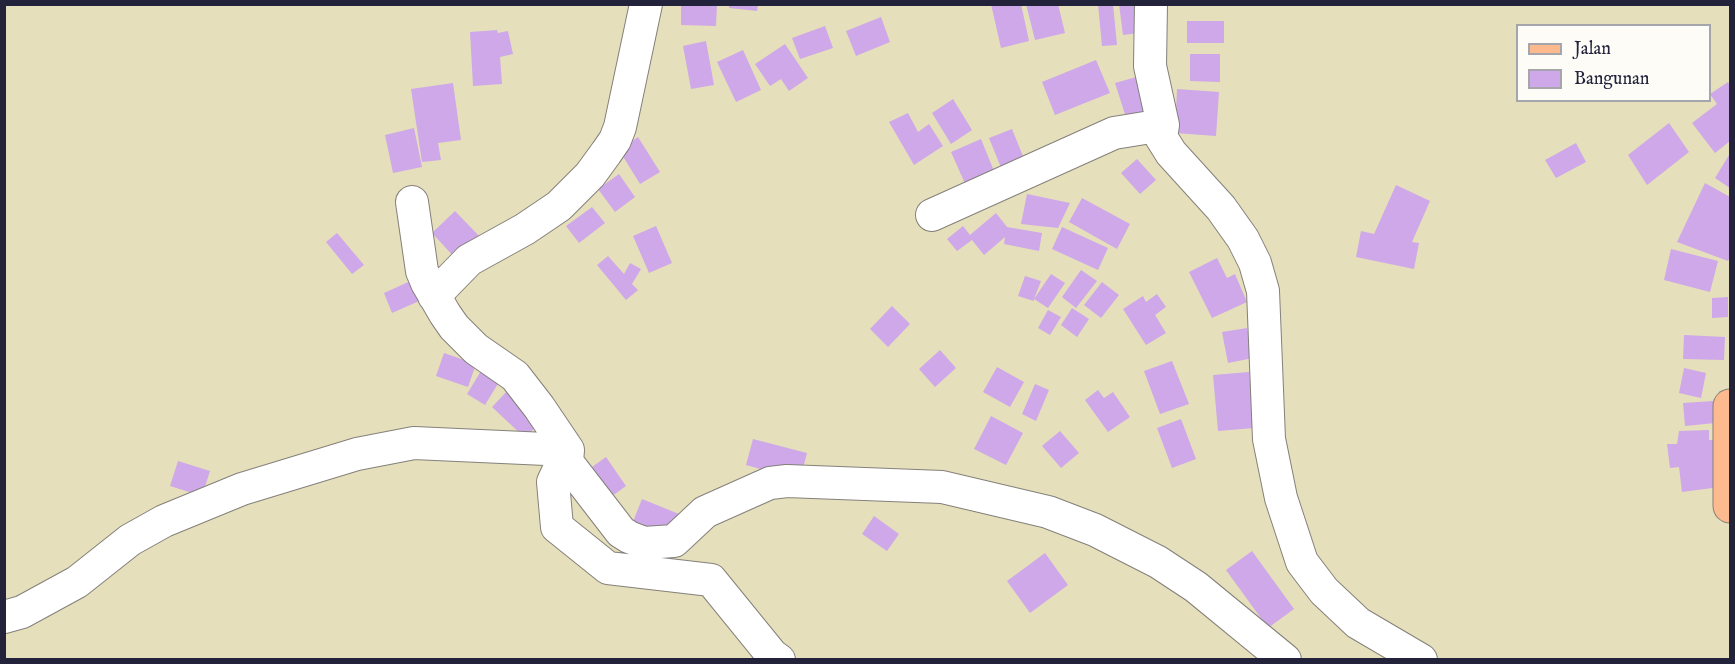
<!DOCTYPE html>
<html>
<head>
<meta charset="utf-8">
<style>
  body { margin:0 }
  #map { position:relative; width:1735px; height:664px; overflow:hidden; background:#e6dfbb; font-family:"IM FELL English",serif }
  canvas { display:block }
  .frame { position:absolute; inset:0; border:6px solid #22223b; pointer-events:none }
  .legend { position:absolute; left:1516px; top:24px; width:195px; height:78px; box-sizing:border-box; background:#fdfcf7; border:2px solid #a5a5ac; margin:0; padding:8px 10px; list-style:none; font-size:18px; color:#22223b }
  .legend li { display:flex; align-items:center; gap:12px; height:30px }
  .legend b { width:30px; border:2px solid #a5a5ac }
</style>
</head>
<body>
<div id="map">
<canvas width="1735" height="664"></canvas>
<div class="frame"></div>
<ul class="legend">
<li><b style="height:8px;background:#fcba8e"></b>Jalan</li>
<li><b style="height:16px;background:#cea8e9"></b>Bangunan</li>
</ul>
</div>
<script>
const c = document.querySelector('canvas').getContext('2d');
c.lineJoin = 'round';
function fillPath(path, color) { c.fillStyle = color; c.fill(path, 'evenodd'); }
const shape = rows => new Path2D(rows.map(r => 'M' + r).join(''));
function trace(path, color, width, dash) { c.strokeStyle = color; c.lineWidth = width; c.lineCap = dash ? 'butt' : 'round'; c.setLineDash(dash || []); c.stroke(path); }
fillPath(shape([
  [681,4,717,4,716,26,681,25],
  [729,4,758,4,757,11,729,8],
  [991,4,1021,4,1029,41,1001,48],
  [1026,4,1058,4,1065,33,1035,40],
  [1098,4,1113,4,1117,45,1102,46],
  [1119,4,1143,4,1147,32,1123,35],
  [881,17,890,42,856,56,846,31],
  [1187,21,1224,21,1224,43,1187,43],
  [825,26,833,48,800,59,792,38],
  [497,30,498,33,508,31,513,54,500,57,502,84,473,86,470,32],
  [706,41,714,85,691,89,683,46],
  [785,44,808,78,789,91,781,79,770,86,755,64],
  [743,50,761,90,736,102,717,62],
  [1190,54,1220,54,1220,82,1190,81],
  [1096,60,1110,93,1055,115,1042,82],
  [1140,76,1154,119,1129,127,1115,83],
  [1728,82,1730,86,1730,141,1715,153,1692,123,1717,104,1710,94],
  [453,83,461,140,438,143,441,160,422,162,411,89],
  [1177,89,1219,92,1216,136,1175,133],
  [953,99,972,130,951,144,932,113],
  [908,113,918,132,929,124,943,146,914,165,889,122],
  [1669,123,1689,152,1647,185,1628,155],
  [414,128,422,167,393,173,385,135],
  [1012,129,1027,166,1004,175,989,138],
  [638,137,660,172,640,184,619,150],
  [981,139,996,176,967,188,951,152],
  [1576,143,1586,162,1556,178,1545,160],
  [1729,155,1730,156,1730,188,1715,178],
  [1137,159,1156,180,1140,194,1121,173],
  [619,174,635,197,615,212,598,189],
  [1705,183,1730,197,1730,256,1728,261,1677,242],
  [1396,185,1430,201,1412,242,1419,243,1414,269,1356,257,1361,231,1374,234],
  [1027,194,1070,203,1058,228,1021,224],
  [1082,198,1130,224,1117,249,1069,222],
  [592,207,605,223,579,243,566,226],
  [455,211,480,237,457,260,432,233],
  [996,213,1007,227,1042,233,1039,251,1004,244,1005,237,984,255,972,240,957,251,947,239,963,226,970,235],
  [656,226,672,263,649,273,633,236],
  [1062,227,1108,248,1098,270,1052,249],
  [337,233,364,265,352,274,326,242],
  [1671,249,1718,261,1710,292,1664,280],
  [608,256,624,274,630,263,641,269,632,284,638,290,626,300,597,265],
  [1217,258,1227,278,1235,274,1247,302,1212,318,1189,272],
  [1081,270,1097,281,1076,308,1062,297],
  [1051,274,1065,283,1048,308,1034,299,1034,301,1018,296,1025,276,1041,281,1034,299],
  [417,278,426,298,392,313,384,293],
  [1102,282,1119,295,1101,318,1084,305],
  [1157,294,1166,307,1155,315,1166,333,1146,345,1123,309,1143,296,1146,302],
  [1728,297,1728,317,1712,318,1712,298],
  [892,306,910,324,888,347,870,329],
  [1072,308,1089,319,1077,337,1061,325],
  [1048,310,1061,317,1050,335,1038,328],
  [1247,328,1253,358,1228,363,1222,332],
  [1684,335,1725,337,1724,360,1683,359],
  [940,350,956,368,935,387,919,369],
  [444,353,476,364,468,387,436,376],
  [1172,361,1189,404,1160,414,1144,371],
  [997,367,1024,382,1010,407,983,392],
  [1684,368,1706,373,1701,398,1679,393],
  [481,371,499,382,485,405,467,394],
  [1249,372,1254,428,1218,431,1213,375],
  [1035,384,1049,390,1036,421,1022,414],
  [509,389,542,420,525,438,492,407],
  [1098,390,1104,398,1113,392,1130,417,1108,432,1085,400],
  [1713,401,1715,423,1685,426,1683,403],
  [991,416,1023,433,1006,465,974,449],
  [1181,419,1196,459,1172,468,1157,428],
  [1709,430,1709,440,1715,440,1720,487,1682,492,1679,467,1670,468,1667,444,1677,444,1679,431],
  [1060,431,1079,453,1061,468,1042,446],
  [753,439,807,453,800,480,746,465],
  [606,457,626,486,605,501,585,472],
  [178,461,210,471,202,496,170,486],
  [642,499,679,514,669,538,632,524],
  [874,516,899,534,887,551,862,534],
  [1252,551,1294,609,1268,628,1226,570],
  [1045,553,1068,585,1030,613,1007,581]
]), '#cea8e9');
const minor = shape([
  [1151,4,1150,66,1163,125,1161,137,1171,153,1221,208,1243,239,1255,263,1263,291,1269,439,1281,498,1302,562,1324,591,1358,623,1421,660],
  [412,202,422,271,427,283,445,314,454,327,476,349,515,376,539,407,568,450,567,462,621,532,629,537,644,543,674,541,705,512,770,483,787,481,942,487,1048,512,1095,530,1158,562,1196,587,1285,660],
  [932,215,1114,133,1163,125],
  [434,296,469,260,525,229,559,206,590,175,606,153,615,140,620,127,646,4],
  [4,617,22,612,77,582,130,540,164,521,242,489,357,454,414,443,568,450,553,482,557,527,608,568,711,580,772,655,779,660]
]);
const major = shape([
  [1730,406,1730,506]
]);
trace(minor, '#84807b', 34);
trace(major, '#84807b', 35);
trace(minor, '#fff', 32);
trace(major, '#fcba8e', 33);
</script>
</body>
</html>
